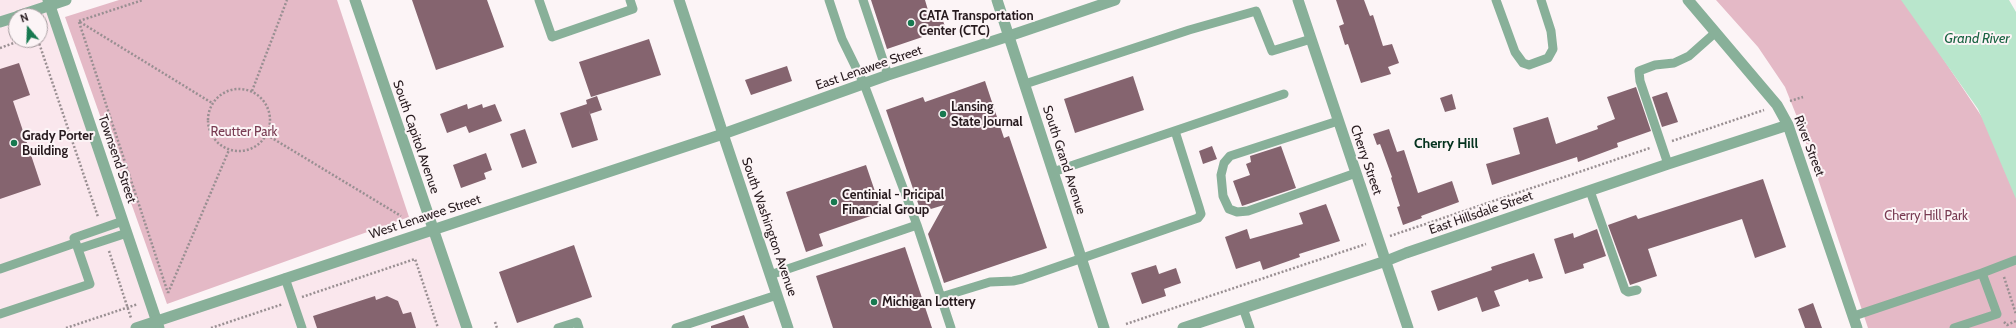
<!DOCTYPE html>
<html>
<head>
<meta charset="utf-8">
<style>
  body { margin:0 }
  #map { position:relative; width:2016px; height:328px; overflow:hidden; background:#fcf4f6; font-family:Cabin,sans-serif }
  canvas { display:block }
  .north { position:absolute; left:8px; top:8px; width:40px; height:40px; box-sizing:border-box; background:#fcf4f6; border:1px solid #a79da0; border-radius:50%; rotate:341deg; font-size:11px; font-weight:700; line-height:16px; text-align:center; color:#271a1e }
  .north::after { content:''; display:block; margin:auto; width:14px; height:18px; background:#177950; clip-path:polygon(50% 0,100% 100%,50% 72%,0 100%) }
</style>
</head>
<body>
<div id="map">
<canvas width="2016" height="328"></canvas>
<div class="north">N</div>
</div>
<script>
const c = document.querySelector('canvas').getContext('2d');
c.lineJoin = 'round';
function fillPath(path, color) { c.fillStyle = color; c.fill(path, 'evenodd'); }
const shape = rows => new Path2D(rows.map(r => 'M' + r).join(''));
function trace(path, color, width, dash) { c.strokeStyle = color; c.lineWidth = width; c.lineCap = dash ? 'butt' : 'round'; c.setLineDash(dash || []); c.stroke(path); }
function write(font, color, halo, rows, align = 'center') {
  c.font = font + ' Cabin,sans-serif'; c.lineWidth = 4; c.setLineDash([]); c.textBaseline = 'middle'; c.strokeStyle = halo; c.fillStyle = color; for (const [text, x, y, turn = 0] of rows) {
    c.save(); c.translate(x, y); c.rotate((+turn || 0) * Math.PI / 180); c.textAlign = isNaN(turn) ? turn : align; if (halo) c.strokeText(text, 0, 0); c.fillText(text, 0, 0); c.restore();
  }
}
fillPath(shape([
  [0,0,66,0,50,6,157,321,433,229,466,328,0,328],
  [16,16,40,16,40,40,16,40]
]), '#fae7ed');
fillPath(shape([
  [119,0,337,0,409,217,167,304,65,17],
  [1716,0,1904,0,1986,123,2016,197,2016,328,1868,328,1799,122,1785,87,1758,47]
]), '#e4b9c6');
fillPath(shape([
  [1901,0,2009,0,2016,12,2016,199,1978,109]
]), '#b9e6cc');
fillPath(shape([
  [412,0,487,0,504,47,436,70],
  [871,0,925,0,930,17,940,13,946,29,887,49],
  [1336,0,1364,0,1370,16,1373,15,1383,46,1392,44,1399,63,1388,67,1391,74,1361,83,1348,44,1345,45,1339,26,1344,24],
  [649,39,661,75,591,97,579,62],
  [19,63,30,95,13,101,41,185,0,199,0,69],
  [787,66,792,81,751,95,745,80],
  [1133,76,1144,110,1075,133,1064,99],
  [985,81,1004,138,1009,136,1047,248,944,283,928,234,944,205,921,212,886,110,923,97,925,102],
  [1636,87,1651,131,1617,143,1618,147,1578,162,1577,157,1492,185,1486,164,1520,154,1513,128,1548,117,1556,144,1598,129,1597,126,1615,119,1607,97],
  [1667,92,1678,122,1662,127,1652,97],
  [1452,94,1456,109,1445,112,1440,98],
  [597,96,602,110,590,114,589,110,598,140,572,148,560,113,587,104,586,100],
  [467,104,468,109,482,104,483,108,495,104,502,121,469,133,466,126,447,133,440,114],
  [525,129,537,163,522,168,510,134],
  [1389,129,1397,152,1404,150,1418,193,1452,181,1459,202,1421,216,1422,218,1403,225,1397,207,1400,206,1391,178,1392,177,1380,144,1377,145,1373,134],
  [1212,146,1217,159,1203,164,1199,151],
  [1281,146,1296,188,1242,206,1233,181,1250,175,1246,164,1251,162,1250,156],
  [486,153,492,170,484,173,486,179,461,188,453,165],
  [866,165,882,212,819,234,823,246,806,252,786,192],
  [1763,179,1786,247,1755,258,1742,219,1648,249,1657,276,1630,285,1608,225,1636,215,1638,219],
  [1326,204,1340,241,1299,254,1300,257,1263,270,1260,261,1236,269,1225,237,1247,229,1250,239,1303,224,1299,213],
  [1597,229,1606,256,1583,264,1584,268,1565,274,1554,239,1573,233,1574,238],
  [574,245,592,297,517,323,499,272],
  [905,247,932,328,833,328,816,276],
  [1534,253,1543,278,1529,282,1528,279,1494,291,1500,306,1482,312,1477,297,1438,311,1431,291,1492,270,1491,267],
  [1156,265,1159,274,1176,268,1181,283,1164,289,1166,296,1142,304,1131,273],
  [375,296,376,300,387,296,398,301,403,314,411,312,416,328,317,328,313,316],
  [1813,303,1822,328,1805,328,1798,309],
  [744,315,749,328,711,328,711,326]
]), '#85646f');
trace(shape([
  [79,21,143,0],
  [79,22,168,293],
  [80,22,212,103],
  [38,40,98,217],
  [0,48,22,40],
  '208 120a31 31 0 1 1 62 0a31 31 0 1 1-62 0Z',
  [252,91,287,0],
  [1790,101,1803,97],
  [267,135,401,216],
  [1672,141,1764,110],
  [1390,236,1650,148],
  [109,251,131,318],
  [2004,277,2016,314],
  [168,293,229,150],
  [302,297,415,259,438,328],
  [495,322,497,328],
  [2004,322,2007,325,2016,321],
  [1126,324,1366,244],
  [66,328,138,304],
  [211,328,283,304]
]), '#998f92', 2.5, [2, 2]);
trace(shape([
  [539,0,552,37,633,9,630,0],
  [829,0,842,39,864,84,917,225],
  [863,0,888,75],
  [1496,0,1515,52,1523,63,1529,65,1548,58,1553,49,1551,31,1541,0],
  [1025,84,1189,30,1256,11,1272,51,1311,39],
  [1338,121,1230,156,1224,163,1221,175,1223,196,1229,209,1237,212,1248,211,1356,173],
  [1668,164,1640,81,1639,71,1655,65,1674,63,1689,56,1716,32],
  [1053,172,1284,94],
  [1590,191,1625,290,1628,292,1637,290],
  [123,221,74,238,78,249,127,233],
  [0,269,75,243],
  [1982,273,2016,260],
  [770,275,917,225,951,328],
  [285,278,302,328],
  [941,297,990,282,1013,281,1022,279,1198,218,1201,214,1199,207,1175,131],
  [1243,308,1250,328],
  [0,314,90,284,78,249],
  [1854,316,1982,273,1997,314,1954,328],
  [558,328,577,322,579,328],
  [676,328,777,295]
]), '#88b099', 9);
trace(shape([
  [48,0,159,328],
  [679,0,723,134],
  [1298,0,1408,328],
  [1688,0,1777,105,1788,125,1857,328],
  [1009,36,1115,0],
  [1183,328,1386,261,1406,253,1668,164,1788,125]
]), '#88b099', 11);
trace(shape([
  [355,0,467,328],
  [997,0,1104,328],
  [18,16,66,0],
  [0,22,16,17],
  [723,134,788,328],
  [136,328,723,134,888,75,1009,36]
]), '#88b099', 11);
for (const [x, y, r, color] of [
  [911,23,4,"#177950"],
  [943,114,4,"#177950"],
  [14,143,4,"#177950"],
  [834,202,4,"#177950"],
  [874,302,4,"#177950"]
]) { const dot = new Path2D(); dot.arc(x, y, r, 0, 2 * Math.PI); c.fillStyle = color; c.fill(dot); trace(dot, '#fcf4f6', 1.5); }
write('bold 13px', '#271a1e', '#fcf4f6', [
  ["CATA Transportation",919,16],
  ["Center (CTC)",919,31],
  ["Lansing",951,107],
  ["State Journal",951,122],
  ["Grady Porter",22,136],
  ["Building",22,151],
  ["Centinial - Pricipal",842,195],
  ["Financial Group",842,210],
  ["Michigan Lottery",882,302]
], 'left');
write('13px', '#271a1e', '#fcf4f6', [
  ["East Lenawee Street",869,68,-19],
  ["South Capitol Avenue",416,137,71],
  ["River Street",1809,146,69],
  ["Townsend Street",117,159,71],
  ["South Grand Avenue",1064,160,72],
  ["Cherry Street",1366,160,71],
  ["East Hillsdale Street",1481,213,-19],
  ["West Lenawee Street",425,217,-18],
  ["South Washington Avenue",769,227,71]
]);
write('13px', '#783b52', '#fcf4f6', [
  ["Reutter Park",244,132],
  ["Cherry Hill Park",1926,216]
]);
write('italic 14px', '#196342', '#fcf4f6', [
  ["Grand River",1977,39]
]);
write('bold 14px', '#04321e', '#fcf4f6', [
  ["Cherry Hill",1446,144]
]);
</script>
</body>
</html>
